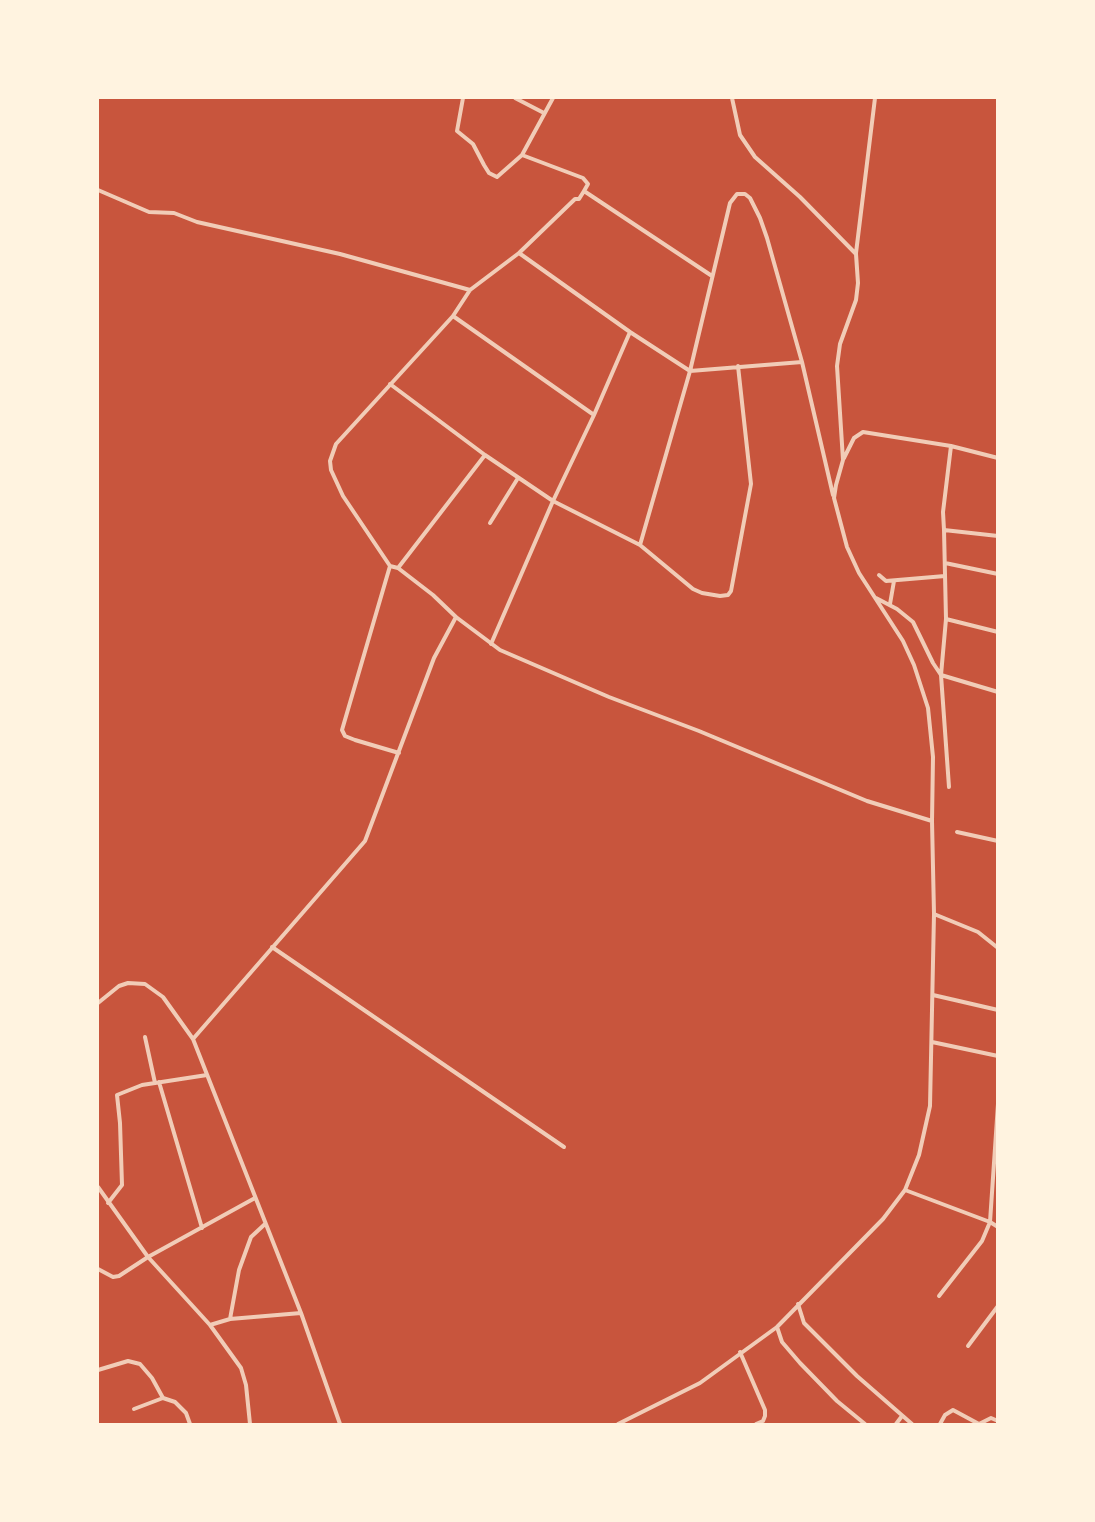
<!DOCTYPE html>
<html>
<head>
<meta charset="utf-8">
<style>
  body { margin:0 }
  #map { position:relative; width:1095px; height:1522px; overflow:hidden; background:#c8553d; font-family:"Archivo Narrow",sans-serif }
  canvas { display:block }
  .frame { position:absolute; inset:0; border:99px solid #fff3e0; pointer-events:none }
</style>
</head>
<body>
<div id="map">
<canvas width="1095" height="1522"></canvas>
<div class="frame"></div>
</div>
<script>
const c = document.querySelector('canvas').getContext('2d');
c.lineJoin = 'round';
const shape = rows => new Path2D(rows.map(r => 'M' + r).join(''));
function trace(path, color, width, dash) { c.strokeStyle = color; c.lineWidth = width; c.lineCap = dash ? 'butt' : 'round'; c.setLineDash(dash || []); c.stroke(path); }
trace(shape([
  [463,98,457,131,473,144,484,165,489,173,497,177,522,155,553,98],
  [515,98,544,113],
  [522,155,583,178,588,184,584,191],
  [98,190,149,212,174,213,197,222,340,254,470,290],
  [519,253,630,332,690,371,802,362],
  [856,253,875,98],
  [453,316,594,415],
  [390,384,485,455,553,501,640,545,693,589,702,593,720,596,728,595,731,591,751,484,738,366],
  [844,458,854,438,863,432,951,446,998,458],
  [490,523,518,478],
  [944,530,943,512,951,446],
  [640,545,690,371,730,203,737,194,745,194,750,198,760,218,767,238,802,362,833,495],
  [945,563,998,574],
  [390,566,342,730,345,736,355,740,399,753],
  [398,568,485,455],
  [879,575,886,581,945,576],
  [876,598,897,609,913,622,933,663,941,675,998,692],
  [890,604,894,581],
  [456,617,433,595,398,568,390,566,343,496,331,470,330,461,336,444,453,316,470,290,519,253,575,199,579,199,584,191,712,276],
  [946,619,998,632],
  [491,644,553,501,594,415,630,332],
  [949,787,941,675,946,619,944,530,998,536],
  [957,832,998,841],
  [934,914,978,932,998,948],
  [272,947,564,1147],
  [933,995,998,1010],
  [98,1003,119,986,128,983,145,984,163,997,193,1039],
  [145,1037,155,1083],
  [932,1042,998,1056],
  [159,1082,202,1228],
  [98,1187,148,1257,210,1325,241,1368,246,1385,250,1424],
  [905,1190,990,1222,998,1227],
  [108,1203,122,1185,120,1123,117,1095,142,1085,207,1075],
  [98,1269,113,1277,119,1276,148,1257,255,1198],
  [939,1296,982,1241,990,1222,998,1104],
  [798,1304,804,1323,857,1376,912,1424],
  [230,1319,239,1270,251,1237,265,1224],
  [210,1325,230,1319,301,1313],
  [777,1327,782,1342,800,1363,837,1401,865,1424],
  [968,1346,998,1306],
  [740,1352,765,1410,765,1416,763,1421,756,1424],
  [98,1370,128,1361,140,1364,152,1378,163,1398,175,1402,186,1413,190,1424],
  [134,1409,163,1398],
  [340,1424,301,1313,193,1039,365,841,434,658,456,617,500,650,609,697,699,731,867,801,932,821],
  [618,1424,700,1383,777,1327,883,1219,905,1190,919,1155,930,1106,934,914,932,821,933,757,928,708,914,665,903,641,859,573,847,547,834,498,836,485,843,460,837,366,840,344,856,300,858,283,856,254,800,197,755,157,740,135,732,98],
  [896,1424,902,1416],
  [940,1424,945,1415,953,1410,979,1424,991,1418,998,1421]
]), '#f1ccb7', 4);
</script>
</body>
</html>
